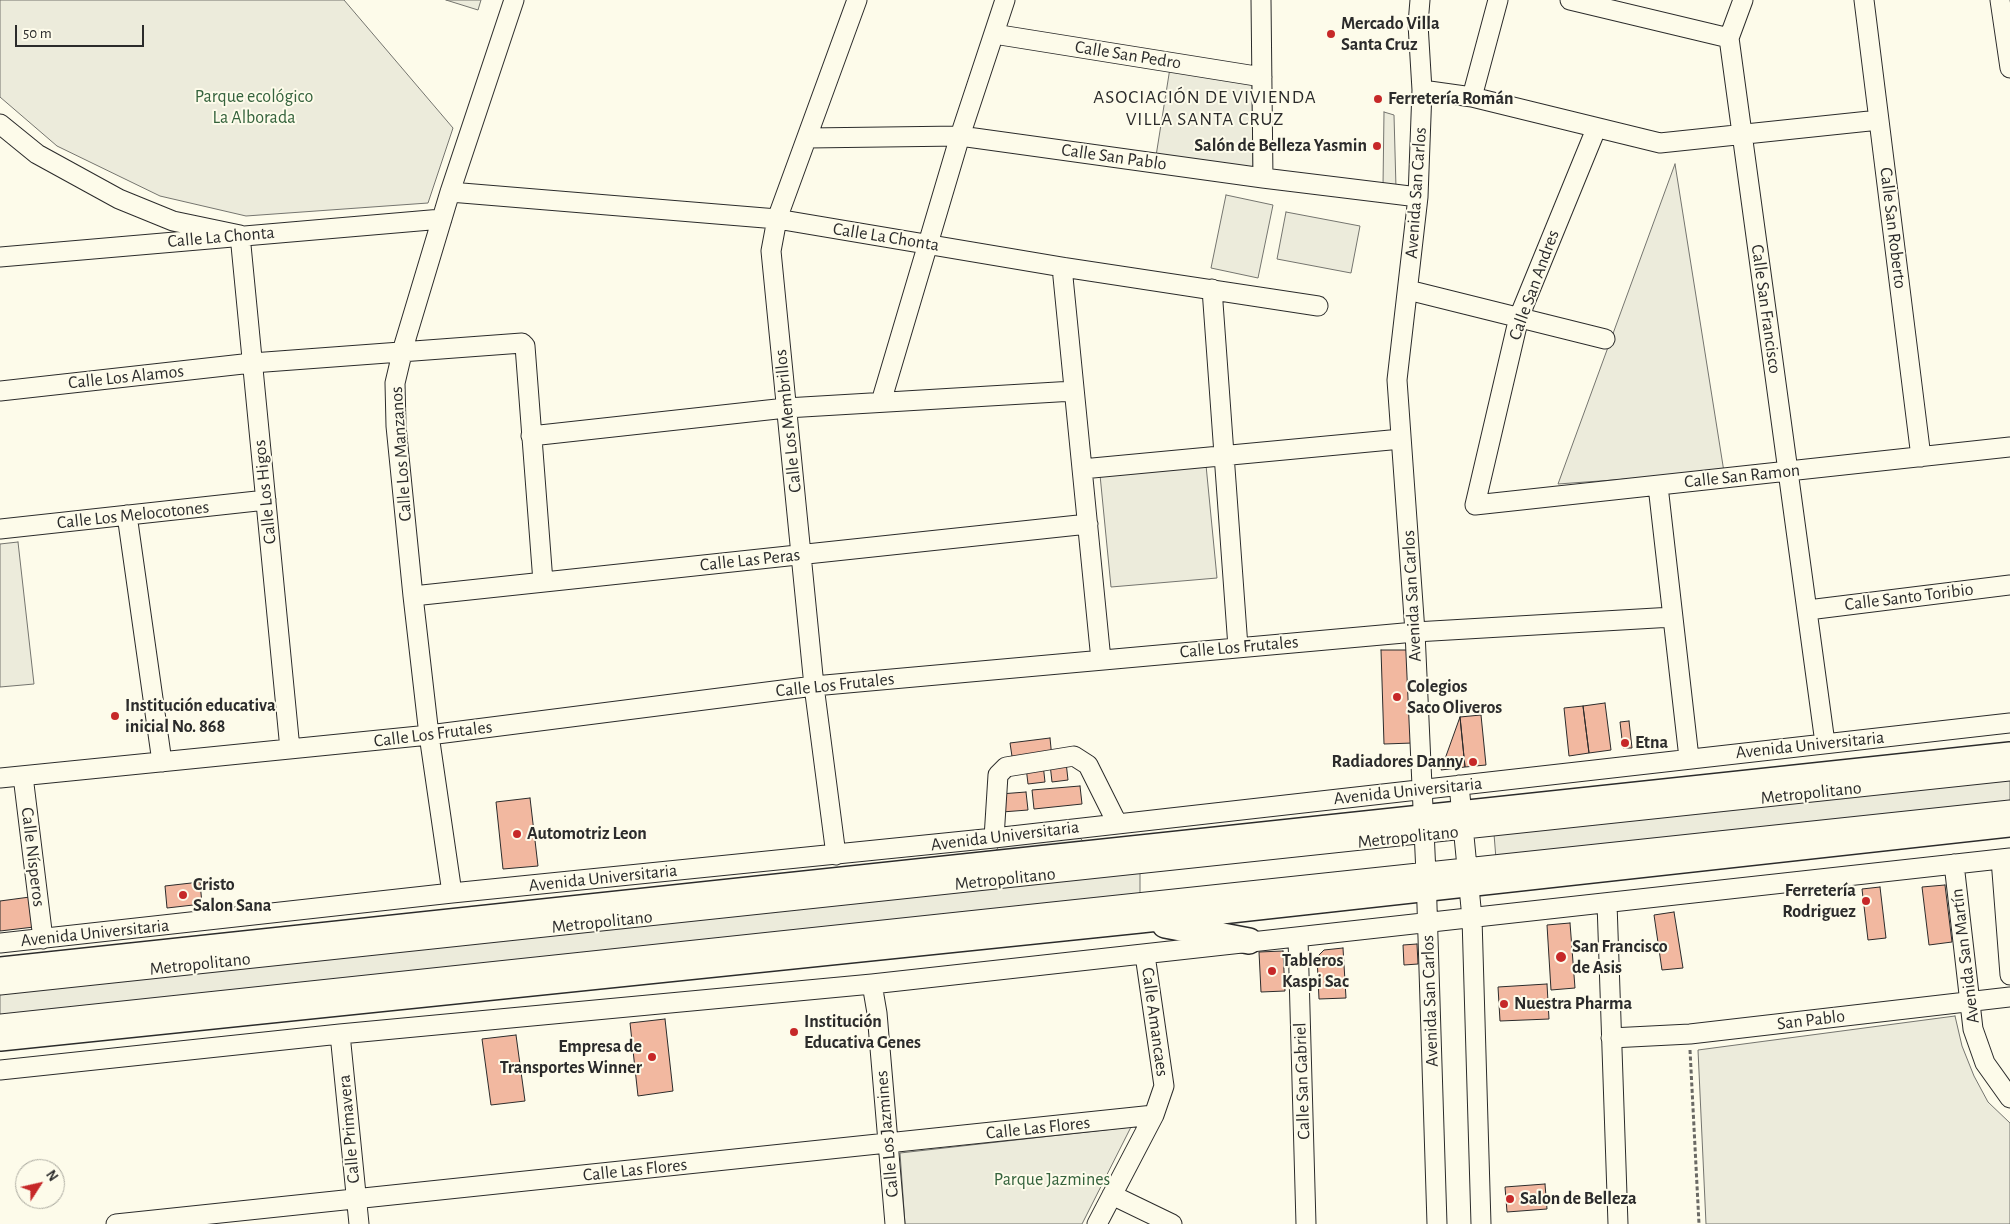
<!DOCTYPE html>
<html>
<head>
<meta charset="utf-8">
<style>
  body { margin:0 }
  #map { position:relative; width:2010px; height:1224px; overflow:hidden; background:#fdfbea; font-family:"Alegreya Sans",sans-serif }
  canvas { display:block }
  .north { position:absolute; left:15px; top:1159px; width:50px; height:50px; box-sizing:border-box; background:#fdfbea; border:1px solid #a9a89e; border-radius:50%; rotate:55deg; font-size:14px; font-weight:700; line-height:20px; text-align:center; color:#2b2b2b }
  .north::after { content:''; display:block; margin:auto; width:18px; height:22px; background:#c62828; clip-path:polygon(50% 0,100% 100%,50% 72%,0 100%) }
  .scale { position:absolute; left:15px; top:25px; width:129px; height:22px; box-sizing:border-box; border:2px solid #2b2b2b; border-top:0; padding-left:6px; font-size:15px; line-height:18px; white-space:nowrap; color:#2b2b2b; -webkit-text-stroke:4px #fdfbea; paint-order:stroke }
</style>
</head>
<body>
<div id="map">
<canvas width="2010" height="1224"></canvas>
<div class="north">N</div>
<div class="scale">50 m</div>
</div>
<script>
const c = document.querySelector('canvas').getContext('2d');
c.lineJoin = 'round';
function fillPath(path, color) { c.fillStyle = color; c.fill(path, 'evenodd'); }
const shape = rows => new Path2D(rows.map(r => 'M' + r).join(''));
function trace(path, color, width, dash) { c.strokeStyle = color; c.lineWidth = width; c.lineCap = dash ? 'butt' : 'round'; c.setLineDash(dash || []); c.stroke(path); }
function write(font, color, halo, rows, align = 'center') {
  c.font = font + ' "Alegreya Sans",sans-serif'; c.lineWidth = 4; c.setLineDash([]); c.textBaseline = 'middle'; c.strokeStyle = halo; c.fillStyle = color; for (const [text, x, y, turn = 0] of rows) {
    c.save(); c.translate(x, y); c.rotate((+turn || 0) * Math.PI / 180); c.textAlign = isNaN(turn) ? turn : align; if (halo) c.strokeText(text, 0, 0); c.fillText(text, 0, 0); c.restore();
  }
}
const green = shape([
  [0,0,344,0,453,128,428,203,246,216,160,196,57,146,0,97,0,0],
  [446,0,481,0,478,10,446,0],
  [1170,68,1252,81,1253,168,1156,156,1170,68],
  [1384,112,1394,115,1396,188,1383,186,1384,112],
  [1675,164,1724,472,1558,484,1675,164],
  [1226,195,1273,205,1258,278,1211,268,1226,195],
  [1286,212,1360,226,1351,273,1277,259,1286,212],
  [1206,465,1217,578,1111,587,1100,475,1206,465],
  [18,542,34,684,0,687,0,544,18,542],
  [2010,778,2010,803,1496,859,1494,834,2010,778],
  [1074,832,1091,849,989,860,1003,841,1074,832],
  [1140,872,1140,897,0,1018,0,992,1140,872],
  [1955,1016,1962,1046,1974,1076,1988,1102,2010,1123,2010,1224,1706,1224,1698,1050,1955,1016],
  [1131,1127,1082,1224,905,1224,900,1153,1131,1127]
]);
fillPath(green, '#ecebdb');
trace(green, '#74746e', 1);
const building = shape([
  [1381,650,1411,650,1413,743,1384,744,1381,650],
  [1605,703,1611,750,1589,753,1583,706,1605,703],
  [1583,706,1589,753,1569,756,1564,708,1583,706],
  [1481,715,1486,765,1465,767,1460,717,1481,715],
  [1460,717,1465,767,1441,770,1460,717],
  [1629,721,1632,748,1623,748,1620,722,1629,721],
  [1050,738,1052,758,1013,763,1010,743,1050,738],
  [1066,762,1068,780,1052,782,1050,764,1066,762],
  [1043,764,1045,782,1028,784,1026,767,1043,764],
  [1080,786,1082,804,1034,809,1032,790,1080,786],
  [1026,792,1028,810,1002,812,1000,794,1026,792],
  [530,798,538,866,503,869,496,802,530,798],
  [200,882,202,904,167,908,165,886,200,882],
  [1945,885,1952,942,1929,945,1922,887,1945,885],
  [1880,887,1886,938,1868,940,1862,889,1880,887],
  [30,897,34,927,0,931,0,901,30,897],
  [1674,912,1683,968,1662,970,1654,915,1674,912],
  [1570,923,1575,988,1551,990,1547,925,1570,923],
  [1417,944,1418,964,1404,965,1403,945,1417,944],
  [1343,948,1346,998,1319,999,1317,957,1324,950,1343,948],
  [1283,951,1285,991,1261,992,1259,952,1283,951],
  [1547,984,1549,1019,1500,1021,1498,987,1547,984],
  [665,1019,673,1091,638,1096,630,1023,665,1019],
  [516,1035,525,1101,491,1105,482,1039,516,1035],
  [1545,1184,1547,1209,1507,1212,1505,1187,1545,1184]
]);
fillPath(building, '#f2b8a0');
trace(building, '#2b2b2b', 1);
const minor = shape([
  [1261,0,1263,178],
  [1420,0,1418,24,1422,90,1418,197,1397,380,1415,632,1426,874,1437,1224],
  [1570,0,1729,38],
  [1743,0,1729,38,1825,743],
  [1864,0,1921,457],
  [2000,0,2010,68],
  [994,34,1262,77],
  [1422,90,1472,97,1660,143,1879,120],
  [1472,97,1498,0],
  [0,124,37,154,119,199,173,221,240,235,290,749],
  [1596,129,1519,317,1475,505,2010,447],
  [808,138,960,136,1263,178,1418,197],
  [450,192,777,219,1062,267,1318,306],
  [0,257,442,219],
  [1062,267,1101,660],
  [1212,289,1238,647],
  [1408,290,1605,339],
  [0,391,252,363,522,343,525,346,543,582],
  [881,402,960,136,1005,0],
  [531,436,786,408,1074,391],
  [1082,469,1401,439],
  [1658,486,1689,758],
  [127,515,162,762],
  [0,529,266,500],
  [413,596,1088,524],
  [1808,610,2010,585],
  [23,776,43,939],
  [0,778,429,735,814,686,1415,632,1673,617],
  [1459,785,1472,918,1481,1224],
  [994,838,998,775,1006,767,1074,756,1088,765,1117,823],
  [836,855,814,686,771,251,777,219,857,0],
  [2001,859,2010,975],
  [1954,864,1973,1029,1985,1063,2010,1098],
  [452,893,429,735,413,596,396,426,395,383,404,345,450,192,514,0],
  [1607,903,1618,1224],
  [1298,938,1306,1224],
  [0,943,452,893,994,838,2010,723],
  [872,984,877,1013,895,1224],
  [0,985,2010,771],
  [0,1024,2010,810],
  [340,1034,359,1224],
  [1611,1038,1690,1034,2010,997],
  [0,1070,340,1034,872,984,2010,858],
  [1112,1195,1172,1224],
  [116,1224,1154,1115],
  [1097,1224,1154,1115,1164,1086,1145,955]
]);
const major = shape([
  [1165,925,1249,941],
  [0,970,2010,755],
  [0,1038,1140,920,2010,824]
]);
trace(minor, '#2b2b2b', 21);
trace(major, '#2b2b2b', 28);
trace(shape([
  [1690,1050,1699,1224]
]), '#6a6964', 3, [4, 2.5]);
trace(minor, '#fdfbea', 19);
trace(major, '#fdfbea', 25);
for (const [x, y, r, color] of [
  [1331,34,5,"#c62828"],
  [1378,99,5,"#c62828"],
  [1377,146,5,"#c62828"],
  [1397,697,5,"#c62828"],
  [115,716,5,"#c62828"],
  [1625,743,5,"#c62828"],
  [1473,762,5,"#c62828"],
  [517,834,5,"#c62828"],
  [183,895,5,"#c62828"],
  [1866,901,5,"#c62828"],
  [1561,957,6,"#c62828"],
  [1272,971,5,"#c62828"],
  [1504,1004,5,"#c62828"],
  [794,1032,5,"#c62828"],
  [652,1057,5,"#c62828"],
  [1510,1199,5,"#c62828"]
]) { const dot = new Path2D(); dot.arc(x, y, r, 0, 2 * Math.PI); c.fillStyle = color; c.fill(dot); trace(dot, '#fdfbea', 2); }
write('bold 18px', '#2b2b2b', '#fdfbea', [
  ["Mercado Villa",1341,24],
  ["Santa Cruz",1341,45],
  ["Ferretería Román",1388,99],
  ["Salón de Belleza Yasmin",1367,146,"right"],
  ["Colegios",1407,687],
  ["Saco Oliveros",1407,708],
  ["Institución educativa",125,706],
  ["inicial No. 868",125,727],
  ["Etna",1635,743],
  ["Radiadores Danny",1463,762,"right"],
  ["Automotriz Leon",527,834],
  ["Cristo",193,885],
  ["Salon Sana",193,906],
  ["Ferretería",1856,891,"right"],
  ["Rodriguez",1856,912,"right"],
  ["San Francisco",1572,947],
  ["de Asis",1572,968],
  ["Tableros",1282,961],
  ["Kaspi Sac",1282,982],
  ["Nuestra Pharma",1514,1004],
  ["Institución",804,1022],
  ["Educativa Genes",804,1043],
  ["Empresa de",642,1047,"right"],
  ["Transportes Winner",642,1068,"right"],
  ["Salon de Belleza",1520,1199]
], 'left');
write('18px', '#2b2b2b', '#fdfbea', [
  ["Calle San Pedro",1128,55,9],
  ["Calle San Pablo",1114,157,8],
  ["Avenida San Carlos",1416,193,-86],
  ["Calle San Roberto",1893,228,83],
  ["Calle La Chonta",221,237,-5],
  ["Calle La Chonta",886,237,9],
  ["Calle San Andres",1534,285,-70],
  ["Calle San Francisco",1766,309,82],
  ["Calle Los Alamos",126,377,-6],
  ["Calle Los Membrillos",788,421,-96],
  ["Calle Los Manzanos",401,454,-94],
  ["Calle San Ramon",1742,476,-6],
  ["Calle Los Higos",265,492,-96],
  ["Calle Los Melocotones",133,515,-6],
  ["Calle Las Peras",750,560,-6],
  ["Avenida San Carlos",1412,596,-93],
  ["Calle Santo Toribio",1909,597,-7],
  ["Calle Los Frutales",1239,647,-5],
  ["Calle Los Frutales",835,685,-6],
  ["Calle Los Frutales",433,734,-7],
  ["Avenida Universitaria",1810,745,-6],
  ["Avenida Universitaria",1408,791,-6],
  ["Metropolitano",1811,793,-6],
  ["Avenida Universitaria",1005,836,-7],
  ["Metropolitano",1408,837,-6],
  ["Calle Nísperos",33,857,83],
  ["Avenida Universitaria",603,878,-6],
  ["Metropolitano",1005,879,-6],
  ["Metropolitano",602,922,-6],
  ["Avenida Universitaria",95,933,-6],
  ["Avenida San Martín",1965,956,-97],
  ["Metropolitano",200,964,-6],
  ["Avenida San Carlos",1430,1001,-92],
  ["San Pablo",1811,1020,-7],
  ["Calle Amancaes",1155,1022,82],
  ["Calle San Gabriel",1302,1081,-92],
  ["Calle Las Flores",1038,1128,-6],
  ["Calle Primavera",349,1129,-95],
  ["Calle Los Jazmines",887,1134,-95],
  ["Calle Las Flores",635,1170,-6]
]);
write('18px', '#34623c', '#fdfbea', [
  ["Parque ecológico",254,97],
  ["La Alborada",254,118],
  ["Parque Jazmines",1052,1180]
]);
c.letterSpacing = '1px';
write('19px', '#2b2b2b', '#fdfbea', [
  ["ASOCIACIÓN DE VIVIENDA",1205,97],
  ["VILLA SANTA CRUZ",1205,119]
]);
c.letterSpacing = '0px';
</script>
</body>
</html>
